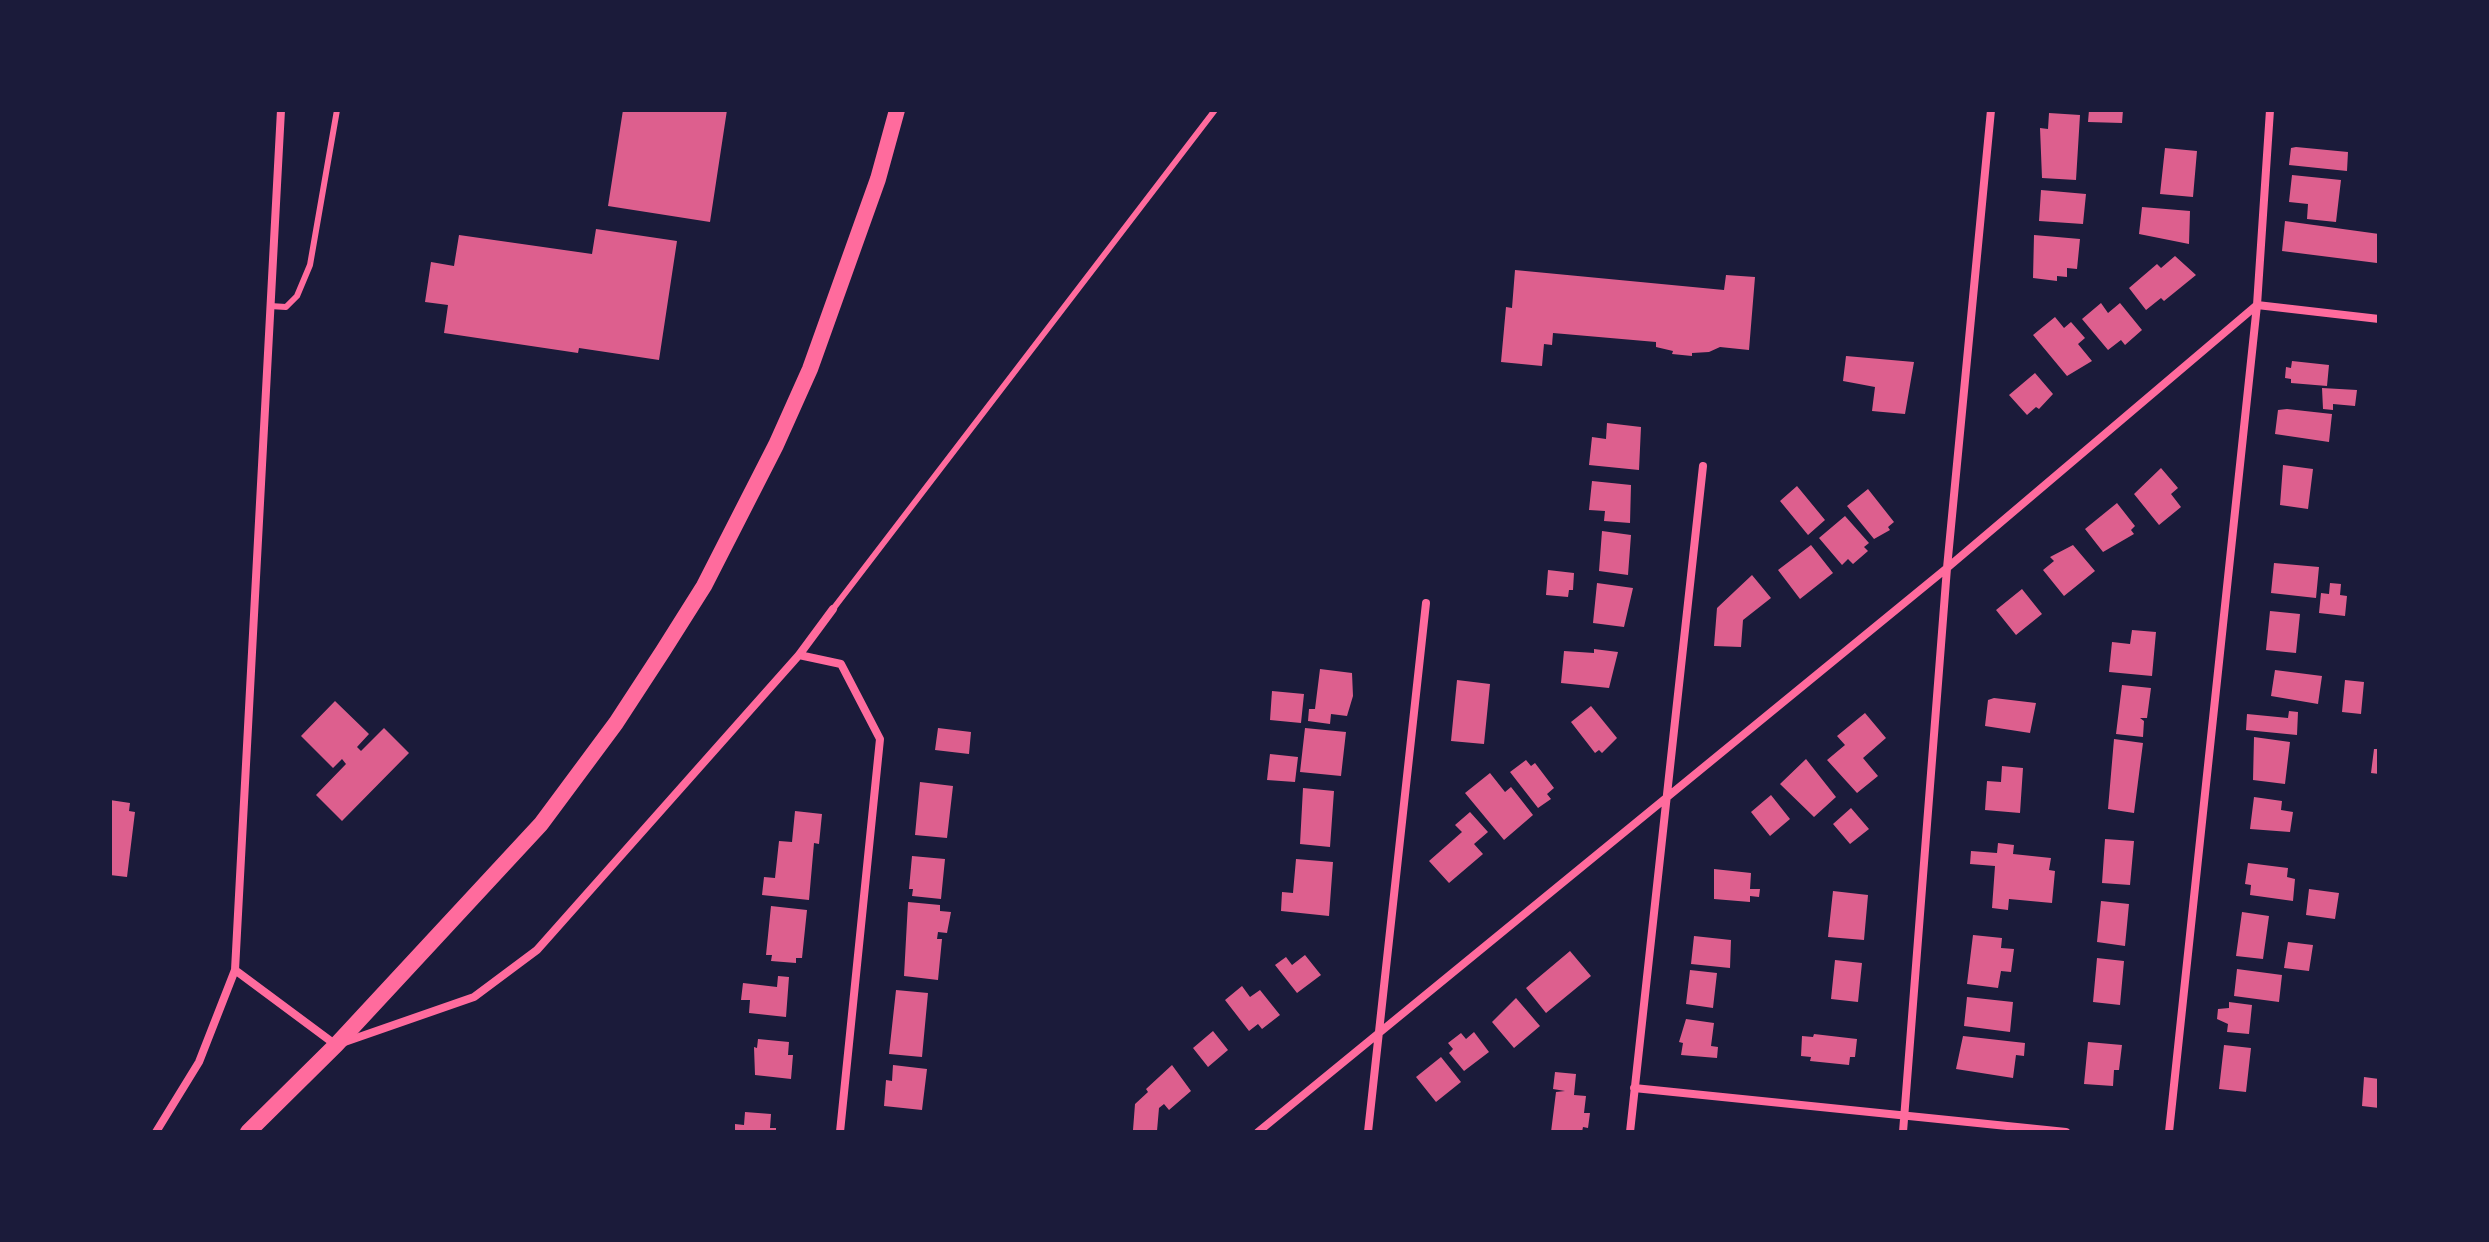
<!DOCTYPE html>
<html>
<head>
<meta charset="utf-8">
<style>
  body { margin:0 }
  #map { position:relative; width:2489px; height:1242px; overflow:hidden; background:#1b1b3a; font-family:Mulish,sans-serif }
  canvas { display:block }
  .frame { position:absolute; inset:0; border:112px solid #1b1b3a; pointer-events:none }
</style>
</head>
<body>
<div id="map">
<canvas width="2489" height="1242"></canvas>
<div class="frame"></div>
</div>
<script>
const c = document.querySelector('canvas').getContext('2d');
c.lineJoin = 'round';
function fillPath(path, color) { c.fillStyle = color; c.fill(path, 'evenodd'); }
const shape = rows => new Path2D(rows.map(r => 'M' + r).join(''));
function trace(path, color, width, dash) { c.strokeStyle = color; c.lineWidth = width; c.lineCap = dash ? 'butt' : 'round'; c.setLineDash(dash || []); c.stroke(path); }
fillPath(shape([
  [623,110,727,110,710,222,608,206],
  [2089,110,2123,110,2122,123,2088,122],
  [2049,113,2080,115,2076,180,2042,178,2040,128,2048,129],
  [2296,147,2348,152,2347,171,2289,165,2291,148],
  [2165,148,2197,151,2193,197,2160,194],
  [2292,175,2341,180,2336,222,2307,219,2308,204,2289,202],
  [2041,190,2086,194,2083,224,2039,221],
  [2142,207,2190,211,2189,244,2139,234],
  [2285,221,2379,234,2377,263,2282,251],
  [596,229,677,241,659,360,579,348,578,353,444,333,448,305,425,302,431,262,454,266,459,235,592,254],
  [2034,235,2080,239,2077,269,2067,268,2067,277,2057,276,2057,281,2033,278],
  [2175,256,2196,275,2164,301,2161,298,2146,310,2129,288,2157,264,2161,268],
  [1515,270,1724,290,1726,275,1755,277,1749,350,1720,347,1709,352,1692,353,1692,356,1672,354,1673,351,1656,347,1656,342,1553,333,1552,345,1544,344,1542,366,1501,362,1506,307,1512,308],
  [2101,303,2108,313,2120,303,2142,330,2125,345,2121,340,2108,350,2082,319],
  [2055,317,2064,328,2071,322,2085,338,2078,344,2092,361,2067,376,2033,335],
  [1846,356,1914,362,1905,414,1872,411,1875,387,1843,381],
  [2292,361,2329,365,2327,386,2291,383,2291,379,2285,378,2286,367,2291,368],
  [2035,373,2053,394,2039,409,2036,407,2027,415,2009,395],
  [2322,388,2357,390,2355,406,2333,404,2333,410,2323,409],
  [2287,409,2332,414,2329,442,2275,434,2278,410],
  [1607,423,1641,427,1639,470,1589,465,1592,437,1606,439],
  [2283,465,2313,469,2308,509,2280,505],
  [2161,468,2178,488,2171,494,2181,507,2159,525,2134,494],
  [1592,481,1631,485,1630,523,1604,521,1605,511,1589,510],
  [1797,486,1825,520,1808,535,1780,501],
  [1868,489,1894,522,1888,527,1890,530,1874,539,1847,506],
  [2117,503,2135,526,2131,530,2134,534,2103,552,2085,529],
  [1845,516,1869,543,1864,547,1868,551,1853,564,1848,559,1842,565,1819,538],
  [1602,531,1631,535,1628,575,1599,571],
  [1811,545,1833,573,1800,599,1778,570],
  [2073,545,2095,571,2064,596,2043,570,2054,561,2050,557],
  [2274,563,2319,567,2316,598,2271,593],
  [1548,570,1574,573,1573,590,1569,590,1568,597,1546,595],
  [1752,575,1771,598,1743,620,1741,647,1714,646,1717,608],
  [1597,583,1633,588,1624,627,1593,623],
  [2330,583,2341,584,2340,595,2347,596,2345,616,2319,613,2321,593,2329,594],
  [2022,589,2042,614,2016,635,1996,610],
  [2270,611,2300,614,2296,653,2266,650],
  [2132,630,2156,632,2152,676,2109,672,2112,642,2130,644],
  [1594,649,1618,652,1609,688,1561,683,1564,651,1594,653],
  [1320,669,1352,673,1353,696,1347,716,1331,714,1330,724,1308,721,1309,709,1315,709],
  [2275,670,2322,676,2318,704,2271,696],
  [1457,680,1490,684,1484,744,1451,741],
  [2345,680,2364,682,2361,714,2342,712],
  [2122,685,2151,688,2147,718,2140,718,2144,721,2143,737,2116,734],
  [1272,691,1304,694,1301,723,1270,720],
  [1994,698,2036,703,2030,733,1985,726,1988,700],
  [335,701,369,734,357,747,361,751,384,728,409,753,342,821,316,795,346,764,342,759,333,768,301,736],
  [1591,706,1617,738,1602,753,1599,750,1595,753,1571,722],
  [2289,711,2298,712,2297,735,2246,730,2247,714,2288,718],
  [1865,713,1886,738,1863,758,1878,776,1857,793,1827,760,1845,745,1837,736],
  [938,728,971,732,969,754,935,750],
  [1305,728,1346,732,1341,776,1300,772],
  [2254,737,2290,742,2285,784,2253,780],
  [2114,739,2143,743,2134,813,2108,809],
  [2374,749,2379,749,2379,774,2371,773],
  [1270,754,1298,757,1295,782,1267,780],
  [1806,759,1836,797,1814,817,1780,784],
  [1526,760,1531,766,1535,763,1554,788,1547,794,1551,799,1538,808,1510,772],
  [2002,766,2023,768,2020,813,1985,810,1987,781,2001,782],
  [1490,773,1505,792,1511,787,1533,815,1504,840,1465,793],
  [920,782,953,786,947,838,915,835],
  [1303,788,1334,791,1330,847,1300,844],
  [1771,795,1790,819,1770,836,1751,812],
  [2254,797,2282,801,2281,810,2293,812,2290,832,2250,829],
  [110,800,130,803,129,811,135,812,127,877,110,875],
  [1851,808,1869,829,1850,844,1833,824],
  [795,811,822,814,819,844,814,843,809,900,762,895,764,877,775,878,779,841,792,842],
  [1470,812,1488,832,1474,844,1483,854,1449,883,1429,861,1462,832,1455,825],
  [2105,839,2134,841,2130,885,2102,883],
  [1998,843,2014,845,2013,854,2051,858,2049,870,2055,871,2052,903,2009,899,2008,910,1992,908,1995,866,1970,864,1971,851,1997,853],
  [912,856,945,859,941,899,912,896,913,889,909,889],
  [1296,859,1333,862,1329,916,1281,911,1282,892,1293,893],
  [2248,863,2288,868,2287,877,2295,879,2293,901,2250,895,2251,885,2245,884],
  [1714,869,1751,873,1750,889,1760,889,1759,897,1750,896,1750,902,1714,899],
  [2309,889,2339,893,2335,919,2306,915],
  [1833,891,1868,895,1864,940,1828,937],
  [2101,901,2129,904,2125,946,2097,942],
  [908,902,940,905,940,911,951,912,947,933,938,932,937,939,942,939,938,980,904,976],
  [771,906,807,910,802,958,796,958,796,963,771,961,772,955,766,955],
  [2242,912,2269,916,2263,959,2236,956],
  [1973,935,2002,938,2001,948,2014,949,2011,972,2001,971,1998,988,1967,984],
  [1694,936,1731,940,1730,968,1691,964],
  [2288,942,2313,945,2309,971,2284,968],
  [1570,951,1591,976,1546,1013,1526,988],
  [1305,955,1321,975,1297,993,1275,965,1286,957,1292,965],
  [2097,958,2124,961,2120,1005,2093,1002],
  [1835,960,1862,963,1858,1002,1831,999],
  [2237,969,2282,975,2279,1002,2234,996],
  [1690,970,1717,973,1713,1008,1686,1004],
  [778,976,789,977,786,1017,749,1013,750,1000,741,1000,743,983,777,987],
  [1242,986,1250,997,1260,990,1280,1015,1262,1029,1258,1024,1249,1031,1225,1000],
  [896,990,928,993,922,1057,889,1054],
  [1967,997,2013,1002,2010,1032,1964,1026],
  [1516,998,1540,1026,1514,1048,1492,1022],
  [2229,1002,2252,1005,2249,1034,2227,1032,2228,1024,2217,1019,2218,1009,2229,1008],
  [1686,1019,1714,1023,1711,1046,1718,1047,1717,1058,1681,1055,1683,1043,1679,1042],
  [1213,1031,1228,1050,1208,1067,1193,1048],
  [1474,1032,1489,1052,1464,1071,1449,1053,1453,1049,1448,1043,1461,1033,1466,1039],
  [1814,1034,1857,1039,1855,1057,1850,1057,1849,1065,1810,1061,1811,1057,1801,1056,1802,1036,1813,1037],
  [1963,1036,2025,1043,2024,1056,2016,1055,2013,1078,1956,1069],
  [758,1039,789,1042,788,1055,793,1055,791,1079,755,1075,754,1047,757,1048],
  [2088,1042,2122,1045,2119,1070,2114,1070,2113,1086,2084,1084],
  [2224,1045,2251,1048,2246,1092,2219,1089],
  [1441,1057,1461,1082,1436,1102,1416,1077],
  [893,1065,927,1069,922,1110,884,1106,886,1080,892,1081],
  [1172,1065,1191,1091,1169,1110,1164,1104,1159,1108,1157,1131,1133,1130,1135,1104,1148,1092,1146,1089],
  [1555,1072,1576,1074,1574,1095,1586,1096,1584,1113,1590,1113,1588,1128,1583,1127,1582,1132,1551,1132,1556,1092,1565,1091,1553,1089],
  [2364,1077,2379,1079,2379,1108,2362,1106],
  [745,1112,771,1114,770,1128,776,1128,776,1132,735,1132,735,1124,744,1125]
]), '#dd5f8e');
trace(shape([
  [270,306,286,307,297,296,310,265,337,110],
  [833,609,1215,110]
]), '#ff6b9d', 6);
trace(shape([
  [799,655,841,664,880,739,840,1132],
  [235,970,336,1045,474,997,537,950,799,655,833,609],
  [1634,1088,2066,1132],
  [156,1132,199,1062,235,970,281,110],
  [1258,1132,1947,568,2257,305,2379,319],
  [1368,1132,1426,603],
  [1630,1132,1703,466],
  [1903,1132,1947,568,1991,110],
  [2169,1132,2257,305,2270,110]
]), '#ff6b9d', 8);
trace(shape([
  [248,1132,336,1045,541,824,616,723,663,651,704,586,776,445,810,369,878,179,897,110]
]), '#ff6b9d', 16);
</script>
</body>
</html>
